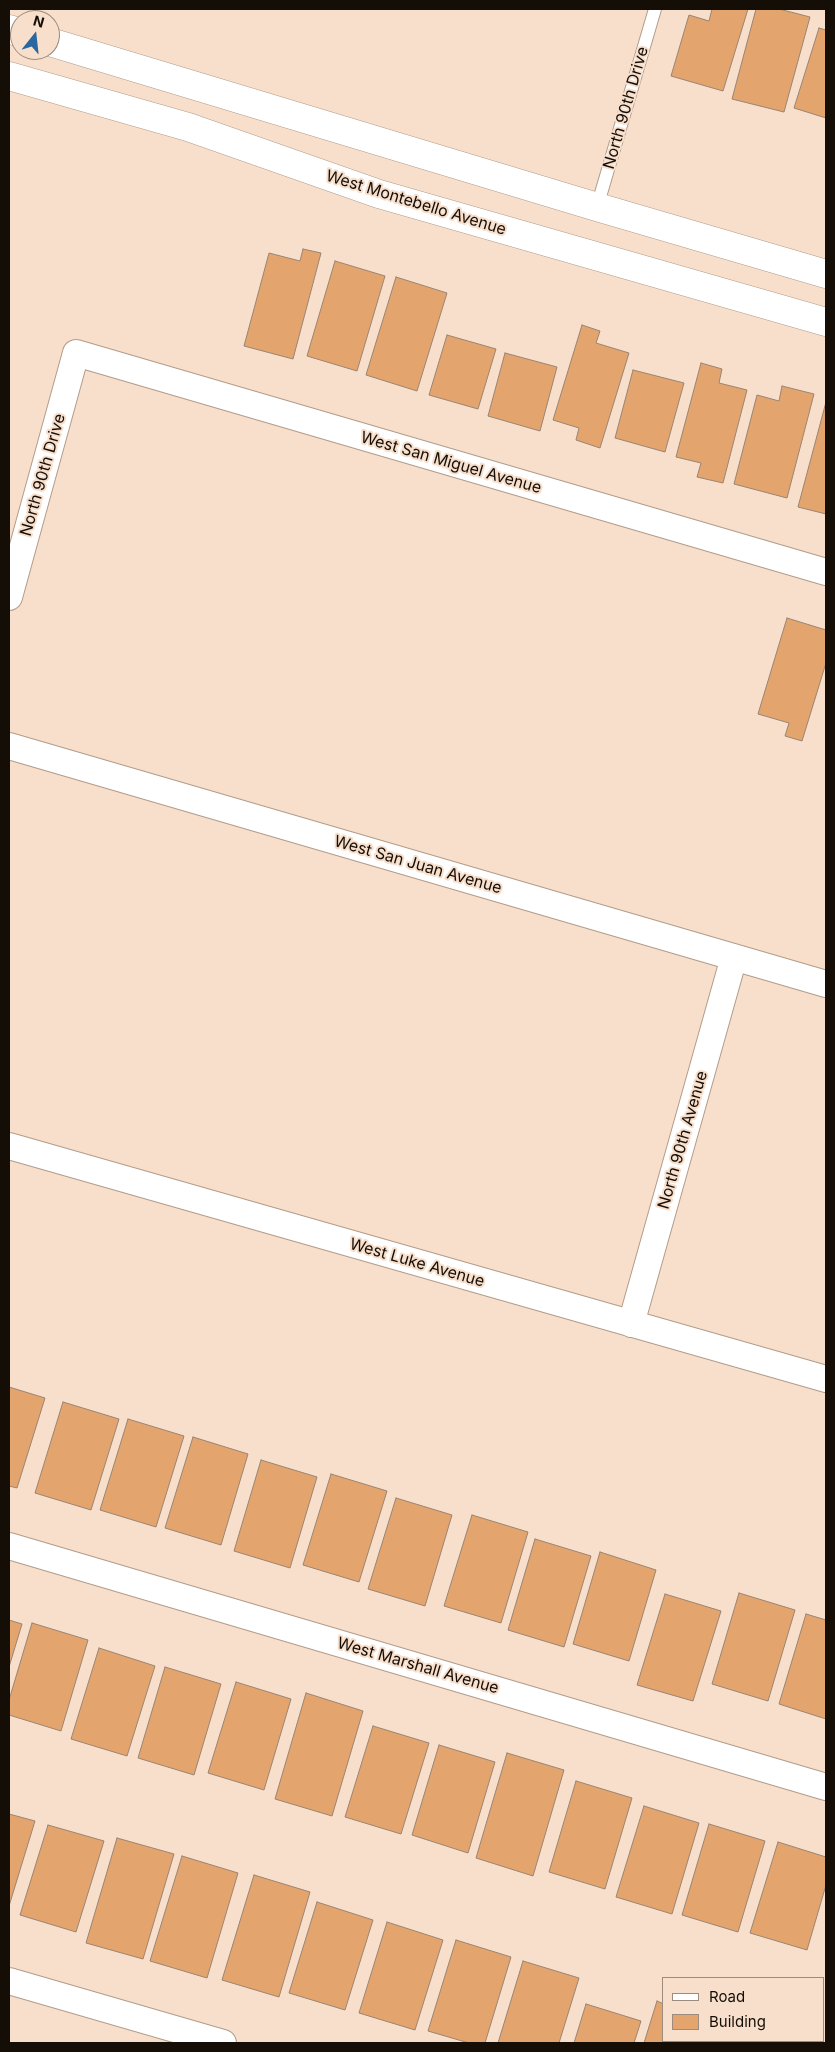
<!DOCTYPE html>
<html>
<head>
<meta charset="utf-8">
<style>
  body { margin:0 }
  #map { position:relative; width:835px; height:2052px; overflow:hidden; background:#f7dfcc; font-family:Inter,sans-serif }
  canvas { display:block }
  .frame { position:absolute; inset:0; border:10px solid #150e07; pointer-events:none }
  .legend { position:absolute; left:662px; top:1977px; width:162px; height:65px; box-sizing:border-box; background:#f7dfcc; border:1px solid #9d8b7d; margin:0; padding:6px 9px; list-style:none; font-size:15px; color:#150e07 }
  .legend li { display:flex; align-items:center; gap:10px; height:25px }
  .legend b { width:25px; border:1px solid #9d8b7d }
  .north { position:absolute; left:10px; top:10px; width:50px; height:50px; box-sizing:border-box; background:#f7dfcc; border:1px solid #9d8b7d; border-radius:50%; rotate:16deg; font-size:14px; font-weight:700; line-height:20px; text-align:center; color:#150e07 }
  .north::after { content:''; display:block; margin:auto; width:18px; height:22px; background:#29679e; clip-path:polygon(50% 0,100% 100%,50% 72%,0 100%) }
</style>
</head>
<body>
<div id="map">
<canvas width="835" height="2052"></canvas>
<div class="frame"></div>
<ul class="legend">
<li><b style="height:6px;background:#fff"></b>Road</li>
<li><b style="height:14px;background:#e3a46e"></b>Building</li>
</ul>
<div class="north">N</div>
</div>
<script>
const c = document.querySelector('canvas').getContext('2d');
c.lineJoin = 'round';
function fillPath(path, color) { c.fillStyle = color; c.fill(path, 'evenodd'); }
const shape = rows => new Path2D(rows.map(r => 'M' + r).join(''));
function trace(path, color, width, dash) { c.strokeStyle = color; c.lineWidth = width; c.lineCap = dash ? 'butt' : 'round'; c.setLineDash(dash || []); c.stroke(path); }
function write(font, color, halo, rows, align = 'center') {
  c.font = font + ' Inter,sans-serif'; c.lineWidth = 4; c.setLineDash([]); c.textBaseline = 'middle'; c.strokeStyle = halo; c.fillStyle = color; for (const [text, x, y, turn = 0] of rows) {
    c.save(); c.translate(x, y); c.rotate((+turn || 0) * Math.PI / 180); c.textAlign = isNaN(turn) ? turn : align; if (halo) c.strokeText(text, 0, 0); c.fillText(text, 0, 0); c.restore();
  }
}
const building = shape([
  [712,9,748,9,723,91,671,76,689,15,709,21,712,9],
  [756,9,779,9,810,17,784,112,732,99,756,9],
  [819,28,826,30,826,118,794,108,819,28],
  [303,249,321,253,293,359,244,346,269,253,300,261,303,249],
  [335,261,385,276,357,371,307,356,335,261],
  [396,277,447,293,417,391,366,375,396,277],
  [582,325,600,331,596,343,629,353,600,448,576,440,579,428,553,420,582,325],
  [447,335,496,349,478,409,429,395,447,335],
  [505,353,557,367,540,431,488,416,505,353],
  [701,363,722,369,719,383,747,390,723,483,697,477,701,463,676,457,701,363],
  [633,370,684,383,665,452,615,438,633,370],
  [782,386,814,394,787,498,734,484,757,395,779,401,782,386],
  [826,402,826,514,798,507,826,402],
  [787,618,826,630,826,663,802,741,785,736,789,723,758,714,787,618],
  [9,1387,45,1398,17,1488,9,1486,9,1387],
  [63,1402,119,1419,91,1510,35,1493,63,1402],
  [128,1419,184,1436,156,1527,100,1510,128,1419],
  [193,1437,248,1454,221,1545,165,1528,193,1437],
  [261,1460,317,1477,290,1568,234,1551,261,1460],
  [331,1474,387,1491,359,1582,303,1565,331,1474],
  [396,1498,452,1515,425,1606,368,1589,396,1498],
  [472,1515,528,1532,501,1623,444,1606,472,1515],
  [535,1539,591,1556,564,1647,508,1630,535,1539],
  [600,1552,656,1570,629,1661,573,1644,600,1552],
  [739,1593,795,1610,768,1701,712,1684,739,1593],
  [665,1594,721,1611,693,1701,637,1685,665,1594],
  [806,1614,826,1620,826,1719,779,1704,806,1614],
  [9,1620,22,1624,9,1667,9,1620],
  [32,1623,88,1640,61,1731,9,1715,9,1700,32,1623],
  [99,1648,155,1666,127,1756,71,1739,99,1648],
  [165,1667,221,1684,194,1775,138,1758,165,1667],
  [236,1682,291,1699,264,1790,208,1773,236,1682],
  [306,1693,363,1711,332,1816,275,1799,306,1693],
  [373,1726,429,1743,401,1834,345,1817,373,1726],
  [439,1745,495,1762,468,1853,412,1835,439,1745],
  [507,1753,564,1770,533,1876,476,1858,507,1753],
  [576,1781,632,1798,605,1889,549,1872,576,1781],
  [644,1806,699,1823,672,1914,616,1897,644,1806],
  [9,1814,35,1821,9,1906,9,1814],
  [709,1824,765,1841,738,1932,682,1915,709,1824],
  [48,1825,104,1841,76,1932,20,1915,48,1825],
  [117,1838,174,1854,143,1959,86,1943,117,1838],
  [778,1842,826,1857,826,1885,807,1950,750,1933,778,1842],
  [182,1856,238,1873,207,1978,150,1961,182,1856],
  [254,1875,310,1892,279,1997,222,1980,254,1875],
  [317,1902,373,1920,345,2010,289,1993,317,1902],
  [387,1922,443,1940,415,2030,359,2013,387,1922],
  [456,1940,511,1957,485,2043,469,2043,428,2031,456,1940],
  [523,1961,579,1978,559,2043,498,2043,523,1961],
  [657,2001,664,2004,664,2041,706,2041,705,2043,644,2043,657,2001],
  [586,2004,641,2021,634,2043,574,2043,586,2004],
  [720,2041,781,2041,780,2043,720,2043,720,2041]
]);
fillPath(building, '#e3a46e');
trace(building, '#9a8472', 1);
const service = shape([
  [597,207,655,9]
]);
const minor = shape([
  [9,597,76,353,826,572],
  [9,746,826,984],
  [9,1146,826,1379],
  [631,1324,734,957],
  [9,1546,826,1787],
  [9,1981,223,2043]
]);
const tertiary = shape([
  [9,29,20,33],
  [50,42,597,207,826,274],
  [9,76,188,127,379,194,826,322]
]);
trace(service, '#b29c8a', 14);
trace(minor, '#b29c8a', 28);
trace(tertiary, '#b29c8a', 29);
trace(service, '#fff', 12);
trace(minor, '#fff', 26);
trace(tertiary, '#fff', 28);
write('16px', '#150e07', '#f7dfcc', [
  ["North 90th Drive",626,108,-74],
  ["West Montebello Avenue",416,203,17],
  ["West San Miguel Avenue",451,463,16],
  ["North 90th Drive",43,475,-74],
  ["West San Juan Avenue",418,865,16],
  ["North 90th Avenue",683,1140,-74],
  ["West Luke Avenue",417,1263,16],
  ["West Marshall Avenue",418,1666,16]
]);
</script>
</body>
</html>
